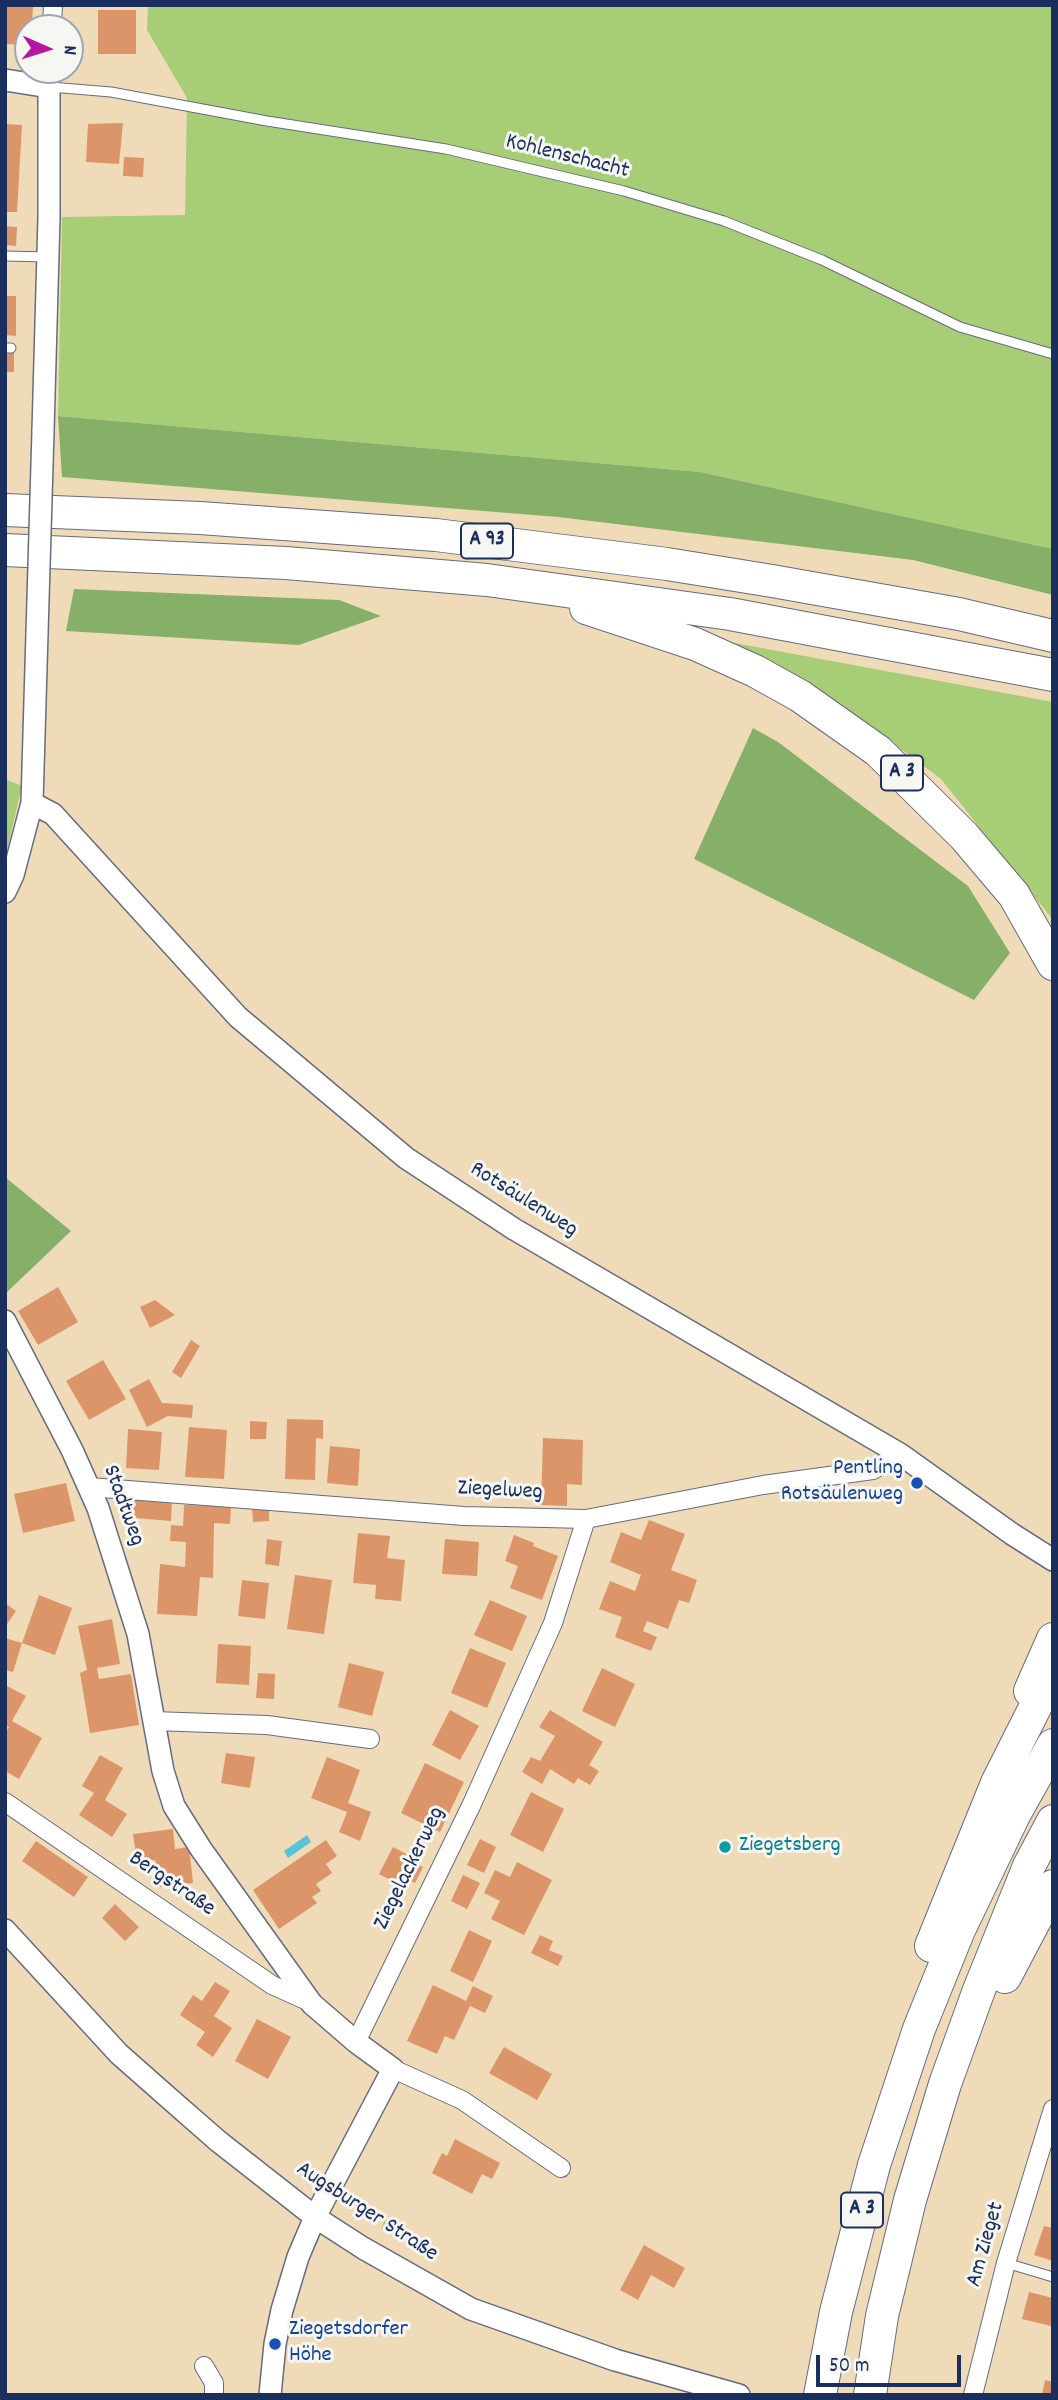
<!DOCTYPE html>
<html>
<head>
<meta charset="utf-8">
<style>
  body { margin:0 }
  #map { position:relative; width:1058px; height:2400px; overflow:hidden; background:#f0dbb9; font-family:Dekko,sans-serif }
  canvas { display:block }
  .frame { position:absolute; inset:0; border:7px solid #1b2f5e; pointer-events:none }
  .north { position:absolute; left:14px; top:14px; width:70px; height:70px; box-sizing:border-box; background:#f6f6f2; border:2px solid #9ea6b7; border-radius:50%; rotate:93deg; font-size:19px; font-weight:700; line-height:28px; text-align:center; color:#1b2f5e }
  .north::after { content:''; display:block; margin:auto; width:24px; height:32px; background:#b5179e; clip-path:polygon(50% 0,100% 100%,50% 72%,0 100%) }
  .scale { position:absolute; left:816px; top:2355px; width:145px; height:32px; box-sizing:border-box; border:4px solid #1b2f5e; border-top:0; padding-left:9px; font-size:21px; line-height:24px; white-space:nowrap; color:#1b2f5e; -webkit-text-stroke:5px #f6f6f2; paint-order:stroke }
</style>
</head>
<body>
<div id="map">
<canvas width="1058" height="2400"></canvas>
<div class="frame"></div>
<div class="north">N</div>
<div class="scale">50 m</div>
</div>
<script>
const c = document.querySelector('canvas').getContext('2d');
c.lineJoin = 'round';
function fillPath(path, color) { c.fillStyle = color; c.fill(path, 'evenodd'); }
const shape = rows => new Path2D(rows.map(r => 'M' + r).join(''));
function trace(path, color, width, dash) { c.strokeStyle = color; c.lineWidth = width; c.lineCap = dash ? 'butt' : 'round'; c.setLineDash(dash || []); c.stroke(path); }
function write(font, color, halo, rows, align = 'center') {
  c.font = font + ' Dekko,sans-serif'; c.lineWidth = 6; c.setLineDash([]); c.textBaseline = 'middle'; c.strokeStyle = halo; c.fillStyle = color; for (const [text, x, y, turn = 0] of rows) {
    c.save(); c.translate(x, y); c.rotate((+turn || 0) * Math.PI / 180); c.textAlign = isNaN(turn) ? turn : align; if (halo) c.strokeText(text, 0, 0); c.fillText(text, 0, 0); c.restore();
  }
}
fillPath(shape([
  [148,5,1053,5,1053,549,700,472,58,416,62,217,185,215,187,98,147,30],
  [729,642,1053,702,1053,920,941,779,828,695],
  [5,779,22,786,7,850,5,849],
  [386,2218,424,2249,424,2251,381,2228]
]), '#a8cd77');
fillPath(shape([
  [58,416,700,472,1053,549,1053,595,913,560,558,517,62,477],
  [74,589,339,600,381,616,299,645,66,631],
  [753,728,778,742,968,886,1010,953,974,1000,694,859],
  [5,1177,71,1231,5,1294]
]), '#86b068');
fillPath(shape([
  [307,1835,311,1842,288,1858,284,1851]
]), '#5bc3d7');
fillPath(shape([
  [5,5,33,5,32,28,28,28,28,45,5,44],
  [98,10,136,10,136,54,98,54],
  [123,123,119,164,86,162,88,124],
  [5,124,22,125,17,212,5,212],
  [124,157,144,158,143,177,123,176],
  [5,226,17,227,16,246,5,245],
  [5,296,16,296,16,336,5,335],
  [14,352,14,372,5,372,5,353],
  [58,1287,78,1322,38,1345,18,1311],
  [155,1300,175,1315,150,1328,140,1307],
  [191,1340,200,1346,181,1378,172,1372],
  [103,1360,126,1399,89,1420,66,1381],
  [149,1379,162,1403,193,1405,192,1418,168,1416,147,1427,129,1390],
  [287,1419,323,1420,323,1439,316,1438,315,1480,285,1479],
  [250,1421,267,1422,266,1439,250,1439],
  [189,1427,227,1430,224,1479,185,1477],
  [128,1429,162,1432,159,1470,126,1468],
  [543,1438,583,1440,582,1485,567,1484,567,1506,541,1505],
  [330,1446,360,1449,358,1486,327,1483],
  [66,1483,75,1521,23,1533,14,1494],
  [125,1497,172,1500,171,1521,123,1517],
  [184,1505,231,1506,230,1524,214,1523,213,1578,200,1577,197,1616,157,1614,160,1564,185,1567,186,1542,170,1541,171,1525,183,1526],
  [269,1507,269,1521,253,1522,252,1508],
  [649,1520,685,1534,671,1570,697,1580,689,1603,679,1600,668,1629,647,1621,643,1631,657,1637,651,1651,615,1637,622,1617,599,1609,610,1581,635,1591,641,1575,610,1562,621,1532,641,1540],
  [358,1533,390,1536,387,1558,405,1560,401,1601,375,1599,376,1585,353,1583],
  [514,1535,534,1543,533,1546,558,1556,542,1600,510,1588,518,1566,505,1561],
  [267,1539,282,1541,279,1566,265,1564],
  [445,1539,479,1542,477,1576,442,1574],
  [295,1575,332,1580,324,1634,287,1629],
  [242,1580,269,1583,265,1619,238,1616],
  [39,1595,72,1608,55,1655,22,1643],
  [490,1600,527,1616,512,1651,474,1635],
  [5,1603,16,1611,5,1627],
  [112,1619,120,1664,97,1668,99,1679,131,1674,139,1725,90,1733,80,1673,87,1670,78,1626],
  [5,1638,22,1643,13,1672,5,1670],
  [218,1644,251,1646,249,1685,216,1683],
  [470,1648,506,1663,487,1708,451,1693],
  [349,1663,384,1672,372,1716,338,1707],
  [602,1668,635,1684,615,1727,582,1711],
  [258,1673,275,1674,274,1699,256,1698],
  [5,1685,26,1696,12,1721,42,1738,19,1779,5,1771,5,1733,9,1727,5,1725],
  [450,1710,479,1726,460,1760,432,1745],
  [550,1710,603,1742,589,1765,599,1771,590,1785,578,1778,574,1784,550,1769,542,1784,522,1772,531,1757,540,1761,555,1736,539,1727],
  [226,1753,255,1757,250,1788,221,1783],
  [100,1755,123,1768,105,1800,127,1814,112,1837,79,1815,94,1793,82,1786],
  [327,1757,360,1770,348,1803,371,1812,360,1841,339,1832,347,1812,311,1798],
  [425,1763,464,1782,440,1832,401,1813],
  [531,1792,564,1809,543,1852,510,1835],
  [173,1829,175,1849,189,1847,193,1883,159,1887,155,1860,137,1862,133,1834],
  [480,1839,496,1847,484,1873,467,1865],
  [326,1840,337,1856,326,1864,332,1873,316,1884,321,1891,312,1897,317,1903,279,1929,253,1890],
  [36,1841,88,1877,74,1897,22,1861],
  [393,1847,414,1858,412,1862,423,1867,415,1883,404,1878,400,1885,379,1874],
  [517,1862,552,1880,524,1935,491,1919,500,1901,484,1893,495,1870,510,1877],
  [463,1875,480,1883,467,1909,451,1901],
  [115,1904,139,1927,125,1941,102,1918],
  [469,1930,492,1941,473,1982,450,1971],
  [540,1935,553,1941,549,1950,563,1956,558,1966,531,1953],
  [215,1982,230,1991,214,2016,232,2028,213,2057,196,2045,205,2032,180,2015,193,1995,202,2001],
  [433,1985,466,2001,473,1986,493,1996,485,2013,470,2006,454,2040,445,2036,437,2054,407,2041],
  [257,2019,291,2037,268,2079,235,2061],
  [504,2047,552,2074,537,2100,489,2073],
  [455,2139,500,2163,492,2179,482,2174,472,2194,432,2173,442,2153,447,2156],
  [1044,2226,1053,2228,1053,2261,1034,2255],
  [644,2245,685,2268,674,2288,651,2275,638,2300,620,2290],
  [1029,2292,1053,2298,1051,2326,1022,2319],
  [1045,2380,1053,2382,1053,2395,1042,2395]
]), '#dc9569');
const service = shape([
  [50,87,111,92,267,121,446,149,624,191,724,221,822,260,960,327,1053,354],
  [5,256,47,257],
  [5,348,11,348],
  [1006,2263,1053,2277]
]);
const minor = shape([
  [52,28,53,5],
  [89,1487,464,1516,586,1519,763,1485,873,1470,900,1454],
  [153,1721,267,1725,370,1739],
  [5,1802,272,1985,312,2003],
  [356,2042,471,1806,553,1623,586,1519],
  [393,2069,462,2100,561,2168],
  [204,2366,214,2383,214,2395],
  [973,2395,1006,2263,1053,2109]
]);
const tertiary = shape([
  [5,80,49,87,49,217,43,431],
  [32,803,53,814,238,1017,406,1158,514,1229,900,1454,1012,1534,1053,1560],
  [5,892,13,875,32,803,37,633],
  [5,1321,72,1450,98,1508,138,1634,163,1771,174,1806,201,1849,312,2004,356,2042,393,2069,315,2217,298,2257,282,2310,275,2344,270,2395],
  [5,1930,119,2054,170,2099,218,2141,315,2217,363,2248,471,2309,615,2360,739,2395]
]);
const motorway = shape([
  [5,510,200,518,436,535,667,564,772,581,959,614,1053,636],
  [5,550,286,563,487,580,730,614,1053,675],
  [586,608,695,644,755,671,800,696,878,751,964,836,1014,895,1053,964],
  [1030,1691,1053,1639],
  [931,1946,997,1783,1053,1672],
  [1005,1977,1053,1886],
  [820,2395,836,2312,874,2165,919,2029,959,1930,1014,1815,1053,1745],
  [870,2395,882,2316,910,2200,945,2084,979,1990,1029,1866,1053,1821]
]);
trace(service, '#666b7e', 11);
trace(minor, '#666b7e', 20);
trace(tertiary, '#666b7e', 24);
trace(motorway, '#666b7e', 34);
trace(service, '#fff', 9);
trace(minor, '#fff', 18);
trace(tertiary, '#fff', 21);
trace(motorway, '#fff', 32);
const tertiaryBridge = shape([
  [37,633,43,431]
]);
trace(tertiaryBridge, '#666b7e', 24, []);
trace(tertiaryBridge, '#fff', 21);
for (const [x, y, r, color] of [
  [917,1483,7,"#1a4fb4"],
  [725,1847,7,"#0f9aa8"],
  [275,2344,7,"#1a4fb4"]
]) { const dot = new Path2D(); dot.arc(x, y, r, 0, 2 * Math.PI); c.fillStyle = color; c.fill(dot); trace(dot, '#f6f6f2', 2.5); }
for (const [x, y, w] of [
  [487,541,52],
  [902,773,42],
  [862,2210,42]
]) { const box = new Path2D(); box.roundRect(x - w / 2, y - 17.5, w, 35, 5); c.fillStyle = '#f6f6f2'; c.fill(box); trace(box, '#1b2f5e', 2); }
write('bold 21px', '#1b2f5e', null, [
  ["A 93",487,541],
  ["A 3",902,773],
  ["A 3",862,2210]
]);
write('23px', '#1b2f5e', '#f6f6f2', [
  ["Kohlenschacht",567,158,14],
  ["Rotsäulenweg",523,1201,32],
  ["Ziegelweg",500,1492,3],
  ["Stadtweg",122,1506,70],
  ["Ziegelackerweg",411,1869,-64],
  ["Bergstraße",171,1885,34],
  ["Augsburger Straße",366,2213,33],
  ["Am Zieget",987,2245,-74]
]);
write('23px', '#164399', '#f6f6f2', [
  ["Pentling",903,1470],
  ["Rotsäulenweg",903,1496],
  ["Ziegetsdorfer",289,2331,"left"],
  ["Höhe",289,2357,"left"]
], 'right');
write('23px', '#0d838f', '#f6f6f2', [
  ["Ziegetsberg",739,1847]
], 'left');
</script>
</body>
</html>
